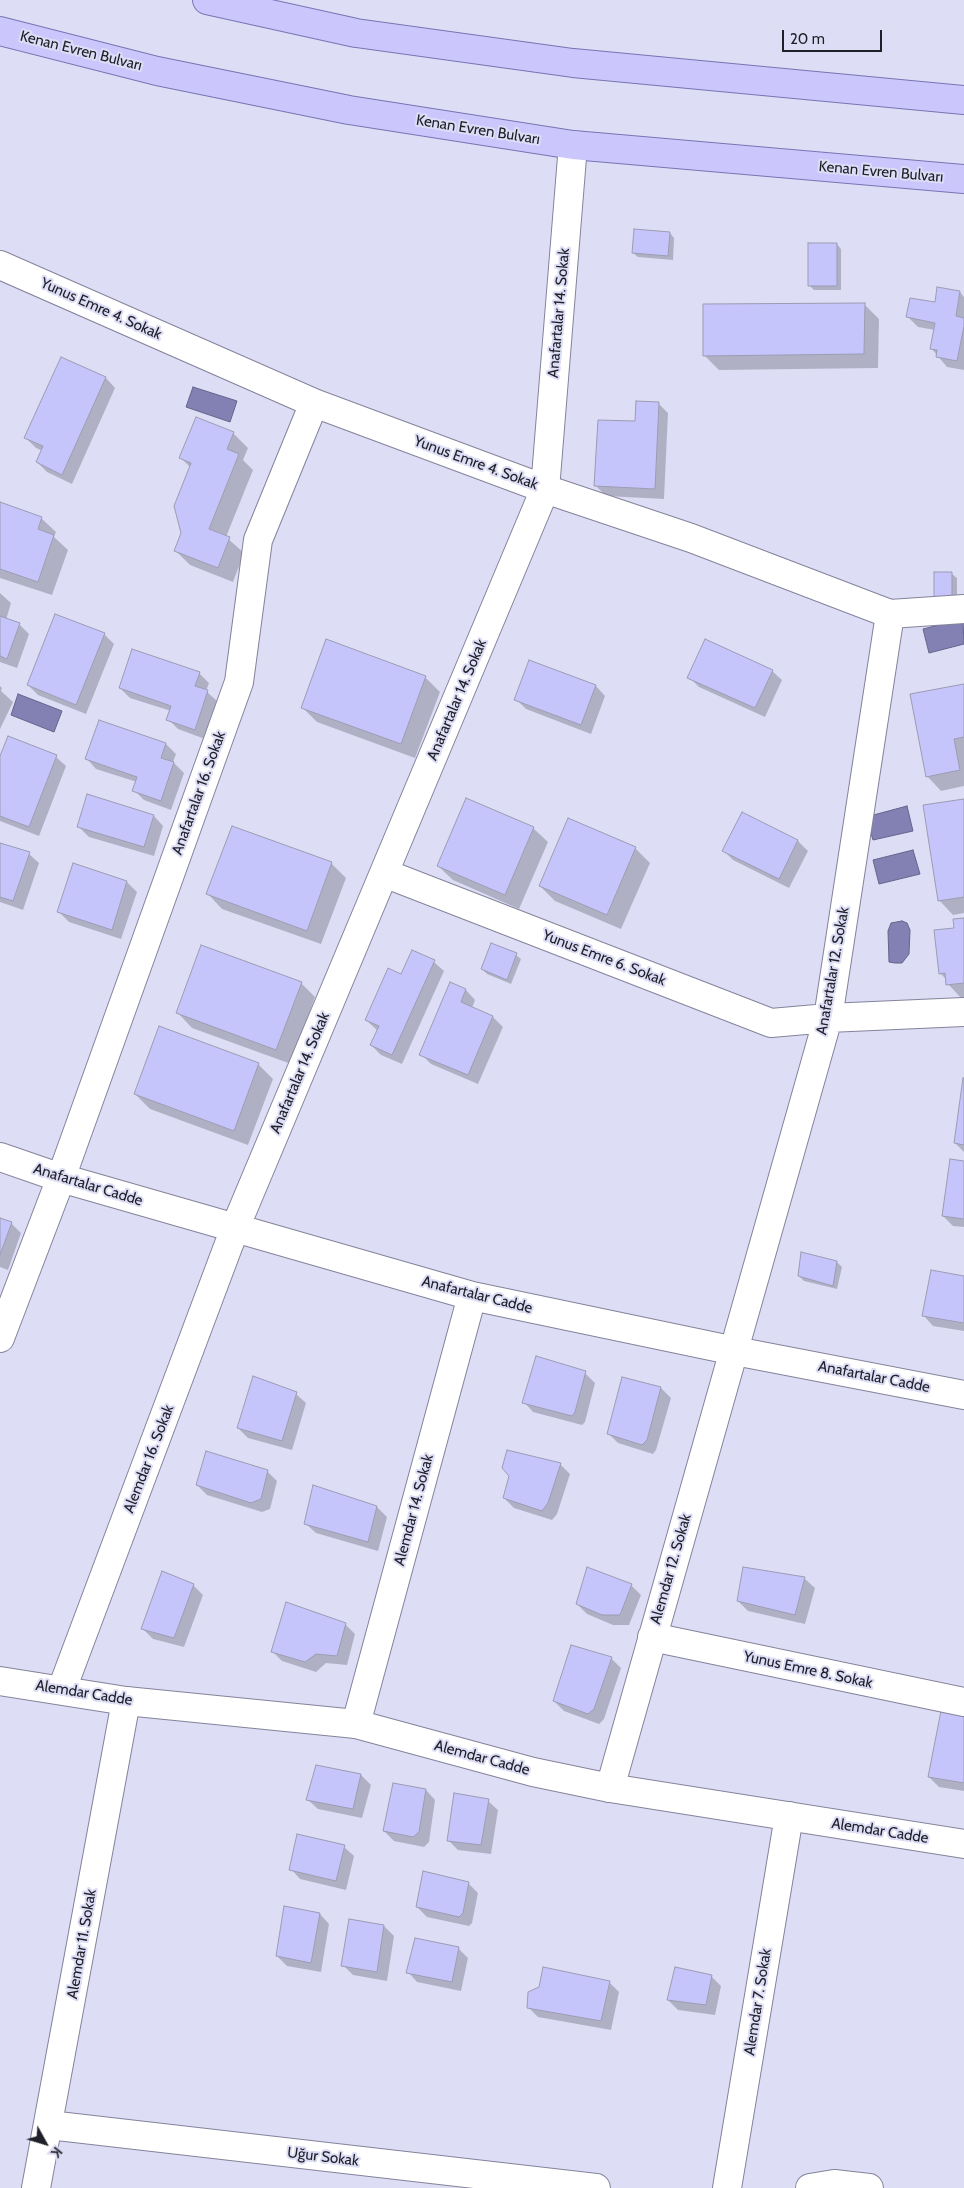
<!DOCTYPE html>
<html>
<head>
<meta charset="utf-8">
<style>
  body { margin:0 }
  #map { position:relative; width:964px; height:2188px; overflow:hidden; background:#ddddf6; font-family:Cabin,sans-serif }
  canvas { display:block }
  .north { position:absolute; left:20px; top:2118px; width:50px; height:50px; -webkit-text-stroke:4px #ddddf6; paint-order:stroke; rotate:129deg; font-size:14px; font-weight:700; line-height:20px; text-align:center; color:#202029 }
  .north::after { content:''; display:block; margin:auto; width:18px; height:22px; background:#202029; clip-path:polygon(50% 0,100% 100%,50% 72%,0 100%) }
  .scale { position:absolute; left:782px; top:30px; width:100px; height:22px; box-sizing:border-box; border:2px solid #202029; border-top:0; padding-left:6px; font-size:15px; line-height:18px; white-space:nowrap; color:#202029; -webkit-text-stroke:4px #ddddf6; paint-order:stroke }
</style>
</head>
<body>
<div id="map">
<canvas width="964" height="2188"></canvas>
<div class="north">K</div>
<div class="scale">20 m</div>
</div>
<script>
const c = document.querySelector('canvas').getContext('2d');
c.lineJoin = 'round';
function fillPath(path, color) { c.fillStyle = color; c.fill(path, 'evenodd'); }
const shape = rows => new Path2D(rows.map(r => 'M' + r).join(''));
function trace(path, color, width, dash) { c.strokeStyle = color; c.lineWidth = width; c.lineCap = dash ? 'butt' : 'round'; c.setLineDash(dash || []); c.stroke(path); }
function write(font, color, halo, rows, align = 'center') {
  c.font = font + ' Cabin,sans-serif'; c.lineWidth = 4; c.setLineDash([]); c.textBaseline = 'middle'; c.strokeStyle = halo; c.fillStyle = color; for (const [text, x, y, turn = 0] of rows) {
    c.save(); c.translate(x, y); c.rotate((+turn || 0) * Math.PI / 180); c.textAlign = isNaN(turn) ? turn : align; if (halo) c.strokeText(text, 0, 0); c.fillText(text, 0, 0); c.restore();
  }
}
const water = shape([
  [193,387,237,401,230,422,186,407,193,387],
  [963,619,964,644,929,653,923,629,963,619],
  [18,694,62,711,54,732,11,715,18,694],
  [907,806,913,831,873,840,866,817,907,806],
  [913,850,920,874,879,884,873,860,913,850],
  [902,921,907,923,910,930,909,954,902,963,895,963,889,962,888,931,891,923,902,921]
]);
fillPath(water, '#8381b3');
trace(water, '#65648a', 1);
fillPath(shape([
  [670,233,674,238,673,260,638,257,633,253],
  [837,244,841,249,841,290,814,290,809,285],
  [960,292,964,297,964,370,947,367,931,348,935,330,918,327,908,317],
  [864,304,879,319,878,368,719,370,704,355],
  [62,359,106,378,115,388,72,484,47,472,37,462,43,451,36,448,26,438],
  [658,403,668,413,664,499,606,496,596,486,636,423],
  [233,433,248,448,243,460,253,470,226,537,244,553,233,582,190,565,175,550,182,533,190,467,181,458],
  [0,503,41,518,56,532,54,537,68,550,52,595,0,578],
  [936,573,952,574,957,578,957,603],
  [0,593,11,603,6,620,19,624,29,634,17,668,0,662],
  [104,634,114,644,86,714,38,695,28,685],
  [530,662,596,686,605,696,591,734,526,709,516,699],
  [772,671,782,680,765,717,699,687,689,677],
  [199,673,209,683,206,691,217,701,205,739,178,729,168,719,171,711,130,698,120,688],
  [425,677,440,692,415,758,317,722,302,707],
  [964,685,964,786,941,791,927,776],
  [0,686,2,688,1,691,13,702,0,729],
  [166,744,176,754,173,762,184,773,171,810,144,800,134,790,137,782,96,769,87,759],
  [56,757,66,766,39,836,0,821,0,759],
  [964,800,964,913,953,915,939,900],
  [742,813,798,841,808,851,789,888,733,860,724,851],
  [154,816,163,826,154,856,89,837,79,827],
  [533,828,548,842,519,909,453,880,438,866],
  [0,844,29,854,39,863,23,910,0,902],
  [635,848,650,863,621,929,555,901,540,886],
  [331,863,346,878,321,944,222,909,208,894],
  [74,865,127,882,137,892,121,939,69,922,59,912],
  [964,919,964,999,962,999,948,984,947,980,940,973,955,929],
  [492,945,516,955,521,959,511,984,487,974,482,969],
  [434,962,444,971,402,1064,381,1055,371,1045,378,1031,366,1020,402,975],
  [301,983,315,997,291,1064,192,1028,178,1013],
  [451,984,466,990,475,1000,472,1008,493,1017,503,1027,478,1084,431,1064,421,1054],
  [258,1064,273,1079,248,1145,150,1109,135,1094],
  [964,1080,964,1152,955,1143],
  [964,1163,964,1227,953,1226,943,1216],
  [0,1219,11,1223,21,1233,8,1270,0,1267],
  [802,1253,837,1262,842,1267,837,1289,804,1281,799,1276],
  [964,1277,964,1331,933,1326,924,1316],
  [585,1373,595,1383,585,1422,582,1425,533,1412,524,1402],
  [623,1379,661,1388,671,1398,656,1450,653,1454,618,1443,608,1433],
  [296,1394,306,1403,292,1450,248,1438,238,1428],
  [560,1464,570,1474,557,1514,552,1520,514,1508,504,1498,511,1476],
  [267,1471,277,1481,270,1509,262,1512,207,1495,197,1485],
  [377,1507,387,1517,378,1551,316,1533,306,1524],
  [744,1568,805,1579,815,1588,805,1624,748,1611,738,1601],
  [193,1585,203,1595,184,1647,153,1639,143,1629],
  [631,1585,641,1595,629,1625,613,1625,587,1614,577,1604],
  [345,1624,355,1634,347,1665,326,1663,316,1672,282,1661,272,1651],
  [611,1658,621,1668,604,1719,599,1724,564,1711,554,1701],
  [964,1716,964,1791,939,1787,929,1777],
  [317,1766,361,1775,371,1785,362,1818,318,1809,308,1800],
  [426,1790,435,1800,429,1842,424,1847,394,1841,384,1831],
  [488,1801,498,1810,491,1854,458,1850,448,1840],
  [344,1847,354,1856,346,1890,300,1879,291,1869],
  [468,1883,478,1893,472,1923,469,1926,427,1917,417,1907],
  [320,1914,329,1924,321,1972,287,1966,277,1956],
  [350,1920,384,1926,394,1936,387,1981,353,1975,343,1965],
  [458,1948,468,1958,461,1991,417,1982,408,1972],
  [711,1976,721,1986,715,2015,678,2010,668,2000],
  [609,1982,619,1992,611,2030,538,2017,528,2007]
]), '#0003');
const building = shape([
  [634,229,670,232,668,256,632,253,634,229],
  [808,243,837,243,837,286,808,286,808,243],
  [937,287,960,291,956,316,964,318,964,326,957,361,936,357,937,350,930,349,935,323,906,317,910,298,935,302,937,287],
  [865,303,864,354,703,356,703,304,865,303],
  [61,357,106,377,62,475,36,462,43,446,24,438,61,357],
  [636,401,659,402,655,489,594,486,598,420,635,421,636,401],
  [196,417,234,432,227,449,239,454,209,529,230,537,218,568,174,551,181,533,174,506,191,463,179,458,196,417],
  [0,502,42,517,38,529,54,535,38,582,0,569,0,502],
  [934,572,952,572,952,599,934,599,934,572],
  [55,614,105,633,76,705,27,685,55,614],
  [0,616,20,623,7,659,0,656,0,616],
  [326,639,426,676,401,744,301,708,326,639],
  [705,639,773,670,755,708,687,678,705,639],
  [132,649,200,672,195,686,208,690,195,730,166,720,171,706,119,688,132,649],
  [529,660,596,685,581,725,514,700,529,660],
  [964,684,964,737,954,739,960,770,926,777,910,694,964,684],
  [99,720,166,743,161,758,174,762,161,801,132,791,137,777,85,759,99,720],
  [8,736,57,755,29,827,0,816,0,756,8,736],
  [87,794,154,815,144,847,77,827,87,794],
  [466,798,534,827,505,895,437,866,466,798],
  [964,799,964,897,938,901,923,805,964,799],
  [742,812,798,840,779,879,722,851,742,812],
  [568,818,636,847,607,915,539,886,568,818],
  [232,826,332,862,307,931,206,894,232,826],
  [0,843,30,852,13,901,0,897,0,843],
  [73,863,127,881,112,930,57,912,73,863],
  [964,918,964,983,946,985,945,973,939,974,934,930,954,928,953,919,964,918],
  [491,943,517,953,507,980,481,969,491,943],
  [201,945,302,982,276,1050,176,1013,201,945],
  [412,950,435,960,392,1055,370,1045,379,1026,365,1020,388,968,401,974,412,950],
  [450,982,466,989,461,1002,493,1016,468,1075,419,1055,450,982],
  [159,1026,259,1063,234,1131,134,1094,159,1026],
  [963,1078,964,1078,964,1145,954,1143,963,1078],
  [950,1159,964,1161,964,1219,942,1216,950,1159],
  [0,1218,12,1222,0,1255,0,1218],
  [801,1252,837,1261,833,1286,798,1276,801,1252],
  [931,1270,964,1276,964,1323,922,1316,931,1270],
  [536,1356,586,1371,575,1412,572,1416,522,1403,536,1356],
  [253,1376,297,1392,282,1441,237,1428,253,1376],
  [622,1377,661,1387,647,1440,642,1445,607,1434,622,1377],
  [507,1450,561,1463,548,1503,542,1511,503,1498,509,1476,502,1468,507,1450],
  [206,1451,268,1470,261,1499,251,1503,196,1485,206,1451],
  [313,1485,377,1506,368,1542,304,1524,313,1485],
  [587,1567,632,1584,620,1615,602,1615,576,1604,587,1567],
  [743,1567,805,1577,795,1615,737,1601,743,1567],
  [162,1571,194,1584,174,1638,141,1629,162,1571],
  [286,1602,346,1623,337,1656,316,1654,305,1662,271,1652,286,1602],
  [571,1645,612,1657,594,1709,588,1714,553,1701,571,1645],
  [941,1711,964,1715,964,1783,928,1777,941,1711],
  [316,1765,361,1774,353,1809,306,1800,316,1765],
  [393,1783,426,1789,419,1832,413,1837,383,1831,393,1783],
  [454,1793,489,1799,481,1845,447,1841,454,1793],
  [297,1834,345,1845,336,1881,289,1870,297,1834],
  [423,1871,469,1882,463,1913,459,1917,416,1907,423,1871],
  [284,1906,320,1913,311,1963,276,1956,284,1906],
  [349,1919,384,1925,377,1972,341,1966,349,1919],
  [415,1938,459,1947,452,1982,406,1973,415,1938],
  [543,1967,610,1981,601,2021,527,2008,528,1992,539,1987,543,1967],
  [675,1967,712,1975,706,2005,667,2000,675,1967]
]);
fillPath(building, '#c6c5fb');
trace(building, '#9b9bb2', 1);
const minor = shape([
  [0,265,314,403,545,489,691,538,890,614,964,609],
  [384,873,771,1023,828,1018,964,1012],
  [0,1157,61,1178,472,1296,735,1351,964,1395],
  [0,1338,61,1178,239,682,258,540,314,403],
  [652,1637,964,1702],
  [62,1689,235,1228,545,489,573,145],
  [356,1724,472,1296],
  [610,1788,828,1018,890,614],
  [49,2125,596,2188],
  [36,2188,126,1701],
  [727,2188,789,1816],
  [810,2188,834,2184,869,2188]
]);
const tertiary = shape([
  [0,1681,126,1701,356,1724,533,1772,610,1788,964,1844]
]);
const primary = shape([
  [207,0,356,33,573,63,964,100],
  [0,31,157,71,349,110,573,145,964,179]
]);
trace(minor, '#84839b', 30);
trace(tertiary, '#84839b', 30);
trace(primary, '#7874b2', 30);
trace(minor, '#fff', 28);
trace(tertiary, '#fff', 28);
trace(primary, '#cbc7fd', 28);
write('15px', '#202029', '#ddddf6', [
  ["Kenan Evren Bulvarı",81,51,14],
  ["Kenan Evren Bulvarı",478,130,9],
  ["Kenan Evren Bulvarı",881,172,5],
  ["Yunus Emre 4. Sokak",101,309,24],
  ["Anafartalar 14. Sokak",559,313,-85],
  ["Yunus Emre 4. Sokak",476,463,20],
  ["Anafartalar 14. Sokak",457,700,-67],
  ["Anafartalar 16. Sokak",199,793,-70],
  ["Yunus Emre 6. Sokak",604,958,21],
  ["Anafartalar 12. Sokak",833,971,-80],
  ["Anafartalar 14. Sokak",300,1073,-67],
  ["Anafartalar Cadde",88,1185,17],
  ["Anafartalar Cadde",477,1295,14],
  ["Anafartalar Cadde",874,1377,11],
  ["Alemdar 16. Sokak",149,1459,-69],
  ["Alemdar 14. Sokak",414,1510,-75],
  ["Alemdar 12. Sokak",671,1569,-74],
  ["Yunus Emre 8. Sokak",808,1670,12],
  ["Alemdar Cadde",84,1693,9],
  ["Alemdar Cadde",482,1758,15],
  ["Alemdar Cadde",880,1831,9],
  ["Alemdar 11. Sokak",82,1944,-80],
  ["Alemdar 7. Sokak",758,2002,-81],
  ["Uğur Sokak",323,2157,7]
]);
</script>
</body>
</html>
